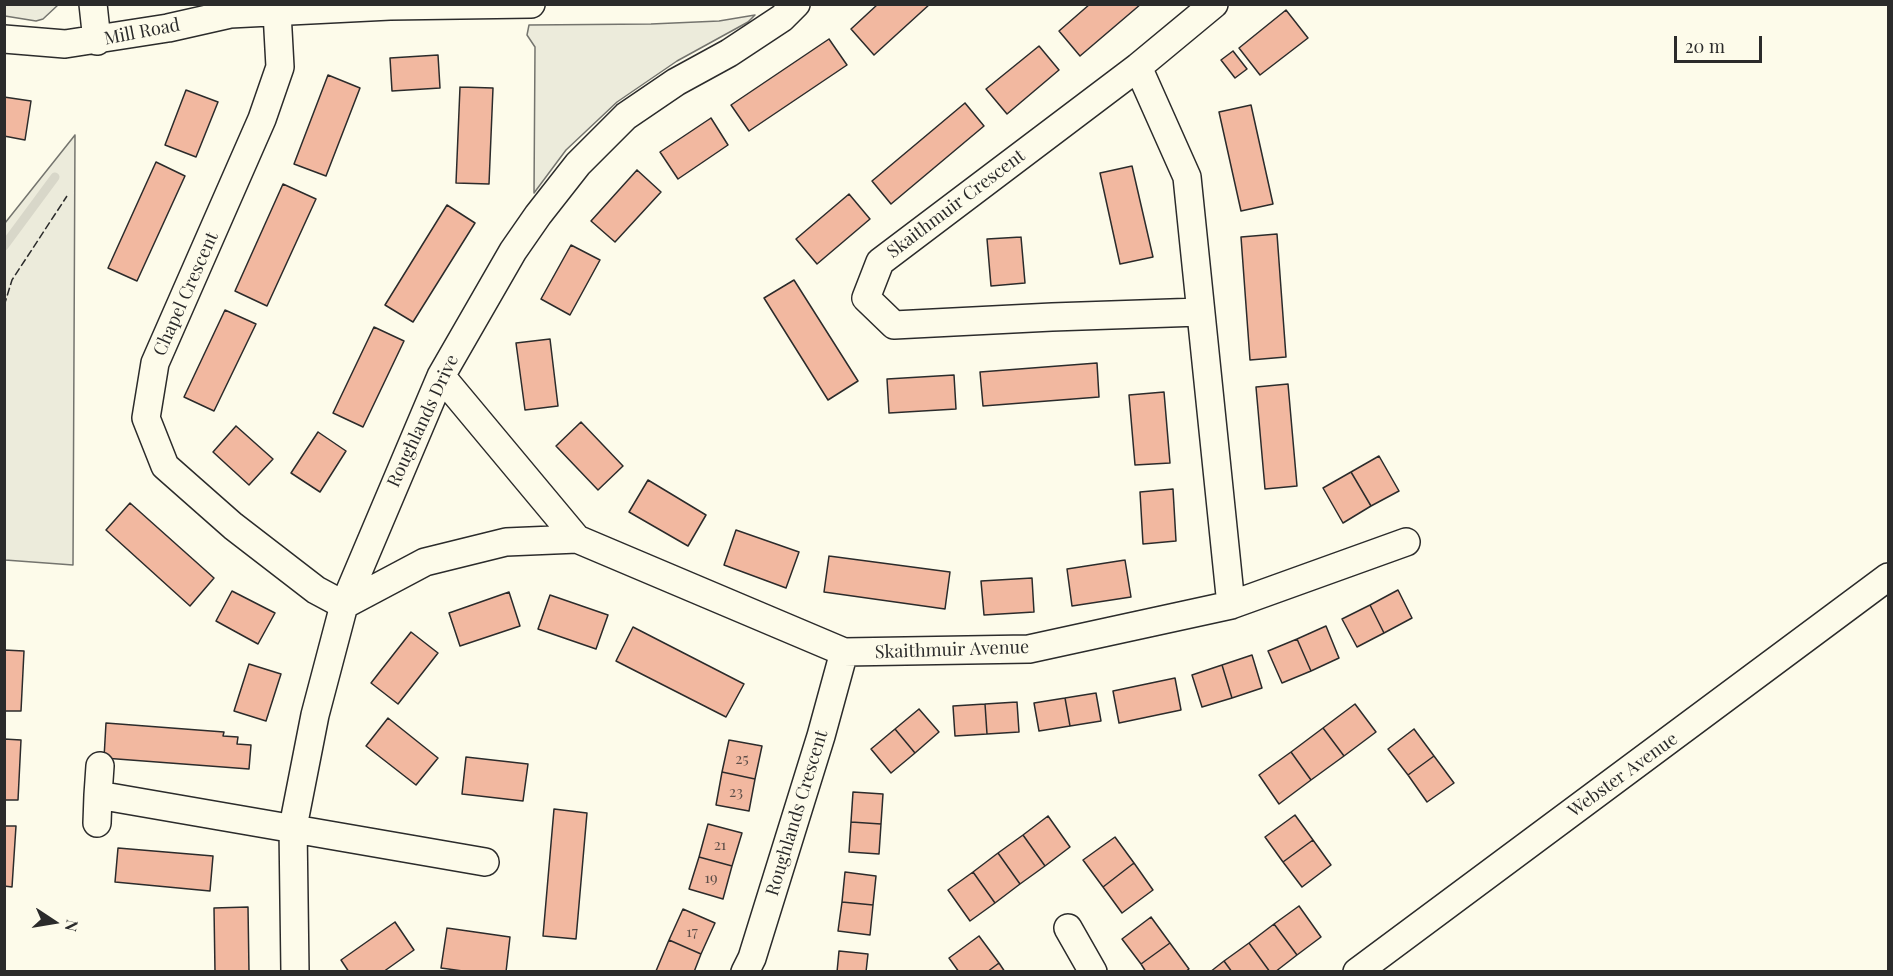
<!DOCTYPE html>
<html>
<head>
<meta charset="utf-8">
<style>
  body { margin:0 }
  #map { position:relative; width:1893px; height:976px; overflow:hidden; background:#fdfbea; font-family:"Playfair Display",serif }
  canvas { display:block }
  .frame { position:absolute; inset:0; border:6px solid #2b2b2b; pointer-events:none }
  .north { position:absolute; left:24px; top:892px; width:60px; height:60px; -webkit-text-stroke:4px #fdfbea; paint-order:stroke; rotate:102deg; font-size:16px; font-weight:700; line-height:24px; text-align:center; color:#2b2b2b }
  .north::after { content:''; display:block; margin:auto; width:21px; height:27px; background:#2b2b2b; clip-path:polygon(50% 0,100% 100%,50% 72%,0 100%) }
  .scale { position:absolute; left:1674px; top:36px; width:88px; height:27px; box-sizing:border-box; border:3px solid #2b2b2b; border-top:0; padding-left:8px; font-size:18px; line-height:21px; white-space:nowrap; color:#2b2b2b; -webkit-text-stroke:4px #fdfbea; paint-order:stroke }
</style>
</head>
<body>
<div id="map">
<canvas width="1893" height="976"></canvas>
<div class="frame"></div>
<div class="north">N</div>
<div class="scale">20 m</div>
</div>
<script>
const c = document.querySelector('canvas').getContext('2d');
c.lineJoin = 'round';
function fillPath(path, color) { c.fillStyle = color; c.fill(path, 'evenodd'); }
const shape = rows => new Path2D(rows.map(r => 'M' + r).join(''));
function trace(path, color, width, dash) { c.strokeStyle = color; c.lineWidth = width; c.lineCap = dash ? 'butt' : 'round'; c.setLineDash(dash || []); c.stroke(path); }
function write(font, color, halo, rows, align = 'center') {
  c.font = font + ' "Playfair Display",serif'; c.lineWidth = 4.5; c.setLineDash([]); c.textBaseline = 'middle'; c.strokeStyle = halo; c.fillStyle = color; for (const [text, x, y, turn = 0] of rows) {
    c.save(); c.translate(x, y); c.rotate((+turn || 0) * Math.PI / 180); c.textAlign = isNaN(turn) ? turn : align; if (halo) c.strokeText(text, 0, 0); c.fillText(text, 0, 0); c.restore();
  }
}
const green = shape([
  [4,5,5,4,58,5,43,19,36,21,5,16,4,5],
  [755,15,748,22,677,61,617,102,566,150,534,193,535,47,527,35,529,25,651,24,719,21,755,15],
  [75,135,73,565,5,560,5,223,75,135]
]);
fillPath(green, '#ecebdb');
trace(green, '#74746e', 1.5);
trace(shape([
  [4,246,55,177]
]), '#d8d7c9', 9);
const building = shape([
  [878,4,930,4,874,55,851,29,878,4],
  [1090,4,1141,4,1080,56,1059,31,1090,4],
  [1286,10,1308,38,1260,75,1239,48,1286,10],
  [829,39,847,65,749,131,731,105,829,39],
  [1039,46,1059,70,1007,114,986,89,1039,46],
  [1233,51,1247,69,1235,78,1221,60,1233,51],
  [438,55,440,88,392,91,390,58,438,55],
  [328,75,360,88,326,176,294,164,328,75],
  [460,87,493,88,489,184,456,183,460,87],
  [186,90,218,102,196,157,165,145,186,90],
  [4,97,31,101,25,140,4,136,4,97],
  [965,103,984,126,891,204,872,181,965,103],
  [1251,105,1273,204,1241,211,1219,112,1251,105],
  [711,118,728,145,678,179,660,152,711,118],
  [156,162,185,176,137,281,108,268,156,162],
  [1132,166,1153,257,1120,264,1100,173,1132,166],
  [637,170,661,192,615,242,591,221,637,170],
  [283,184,316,199,267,306,235,291,283,184],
  [849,194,870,219,817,264,796,239,849,194],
  [447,205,475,223,413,322,385,305,447,205],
  [1277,234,1286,357,1250,360,1241,237,1277,234],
  [1021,237,1025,283,991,286,987,239,1021,237],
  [571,245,600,260,570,315,541,299,571,245],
  [794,280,858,381,828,400,764,298,794,280],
  [225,310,256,324,214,411,184,397,225,310],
  [374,327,404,341,363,427,333,413,374,327],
  [550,339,558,406,525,410,516,343,550,339],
  [1097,363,1099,397,983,406,980,372,1097,363],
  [954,375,956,409,889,413,887,379,954,375],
  [1288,384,1297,486,1265,489,1256,387,1288,384],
  [1164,392,1170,463,1135,465,1129,395,1164,392],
  [581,422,623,466,598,490,556,446,581,422],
  [236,426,273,459,249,485,213,452,236,426],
  [318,432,346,451,320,492,291,473,318,432],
  [1379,456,1399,491,1371,506,1351,472,1379,456],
  [1351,472,1371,506,1343,523,1323,488,1351,472],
  [648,480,706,515,688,546,629,512,648,480],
  [1173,489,1176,541,1143,544,1140,492,1173,489],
  [130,503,214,578,190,606,106,530,130,503],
  [736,530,799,552,786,588,724,565,736,530],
  [829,556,950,572,945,609,824,592,829,556],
  [1125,560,1131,597,1072,606,1067,569,1125,560],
  [1032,578,1034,612,984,615,981,581,1032,578],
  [1398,590,1412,618,1384,633,1370,605,1398,590],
  [232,591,275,613,258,644,216,621,232,591],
  [509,592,520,626,460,646,449,613,509,592],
  [550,595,608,615,596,649,538,629,550,595],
  [1370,605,1384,633,1357,647,1342,619,1370,605],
  [1326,626,1339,658,1311,671,1297,639,1326,626],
  [633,627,744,684,726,717,616,661,633,627],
  [411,632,438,653,398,704,371,683,411,632],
  [1297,639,1311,671,1282,683,1268,651,1297,639],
  [4,650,24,651,21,711,4,711,4,650],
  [1252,655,1262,688,1232,698,1222,665,1252,655],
  [249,664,281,674,266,721,234,711,249,664],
  [1222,665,1232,698,1202,707,1192,675,1222,665],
  [1175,678,1181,710,1119,723,1113,691,1175,678],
  [1096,693,1101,721,1070,726,1065,698,1096,693],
  [1065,698,1070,726,1039,731,1034,703,1065,698],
  [1017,702,1019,732,987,734,985,704,1017,702],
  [985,704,987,734,955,736,953,706,985,704],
  [1355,704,1376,732,1344,756,1323,728,1355,704],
  [919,709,939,732,915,753,895,729,919,709],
  [388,718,438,758,416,785,366,746,388,718],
  [106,723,224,732,223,736,238,737,237,744,251,745,249,769,104,758,106,723],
  [1323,728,1344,756,1311,780,1291,752,1323,728],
  [895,729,915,753,891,773,871,749,895,729],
  [1414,729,1434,756,1408,775,1388,749,1414,729],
  [4,739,21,740,18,800,4,800,4,739],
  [729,740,762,746,755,779,722,772,729,740],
  [1291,752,1311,780,1279,804,1259,775,1291,752],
  [1434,756,1454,783,1427,802,1408,775,1434,756],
  [466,757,528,764,523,801,462,794,466,757],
  [722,772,755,779,749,811,716,805,722,772],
  [853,792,883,794,881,824,851,822,853,792],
  [554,809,587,813,576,939,543,936,554,809],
  [1295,815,1313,840,1283,862,1265,837,1295,815],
  [1048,816,1070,847,1045,866,1023,835,1048,816],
  [851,822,881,824,879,854,849,852,851,822],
  [708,824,742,833,732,866,699,857,708,824],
  [4,826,16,826,12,887,4,886,4,826],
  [1023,835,1045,866,1020,884,998,853,1023,835],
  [1115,837,1134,863,1103,887,1083,860,1115,837],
  [1313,840,1331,865,1302,887,1283,862,1313,840],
  [118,848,213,856,210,891,115,882,118,848],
  [998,853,1020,884,995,903,973,872,998,853],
  [699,857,732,866,723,899,689,889,699,857],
  [1134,863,1153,890,1122,913,1103,887,1134,863],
  [845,872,876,876,873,905,842,902,845,872],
  [973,872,995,903,970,921,948,890,973,872],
  [842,902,873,905,870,935,838,931,842,902],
  [1299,906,1321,937,1297,955,1274,924,1299,906],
  [248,907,249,972,215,972,214,908,248,907],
  [683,909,715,923,701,954,669,940,683,909],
  [1151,917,1170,943,1141,964,1122,939,1151,917],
  [395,922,414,950,383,972,349,972,341,960,395,922],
  [1274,924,1297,955,1275,972,1270,972,1249,943,1274,924],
  [447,928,510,937,506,972,470,972,441,968,447,928],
  [979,936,999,963,987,972,959,972,949,958,979,936],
  [669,940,701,954,694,972,656,971,669,940],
  [1170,943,1189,969,1185,972,1146,972,1141,964,1170,943],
  [1249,943,1270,972,1232,972,1224,961,1249,943],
  [839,951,868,954,866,972,837,972,839,951],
  [1224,961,1232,972,1210,972,1224,961],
  [999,963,1005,972,987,972,999,963]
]);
fillPath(building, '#f2b8a0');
trace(building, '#2b2b2b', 1.5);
const minor = shape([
  [93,4,97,41],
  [277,12,280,67,262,119,155,363,146,418,165,466,233,526,316,590,344,605,425,562,506,542,577,539,441,376],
  [4,39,65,44,168,28,230,14,390,6,531,4],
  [1138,67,1187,177,1231,605],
  [1200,312,1052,317,894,325,866,298,880,262,1138,67,1214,4],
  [577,539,844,652,1029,649,1231,605,1406,542],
  [100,766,98,795,485,862],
  [97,823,98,795],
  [1068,928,1093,972],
  [295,972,293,827,315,715,344,605,441,376,513,251,538,215,578,164,626,116,676,82,729,53,782,18,796,4],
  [745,972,752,958,821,736,844,652],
  [1357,972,1888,577]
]);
trace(minor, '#2b2b2b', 30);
trace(minor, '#fdfbea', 27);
trace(shape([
  [4,306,12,280,67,196]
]), '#2b2b2b', 1.5, [8, 3]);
write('15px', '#5d4e48', null, [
  ["25",742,759],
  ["23",736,792],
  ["21",720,845],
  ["19",711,878],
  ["17",692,932]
]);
write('18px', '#2b2b2b', '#fdfbea', [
  ["Mill Road",142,32,-11],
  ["Skaithmuir Crescent",956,204,-37],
  ["Chapel Crescent",186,294,-66],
  ["Roughlands Drive",423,421,-65],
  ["Skaithmuir Avenue",952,650,-2],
  ["Webster Avenue",1623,775,-36],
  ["Roughlands Crescent",797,813,-73]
]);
</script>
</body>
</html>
